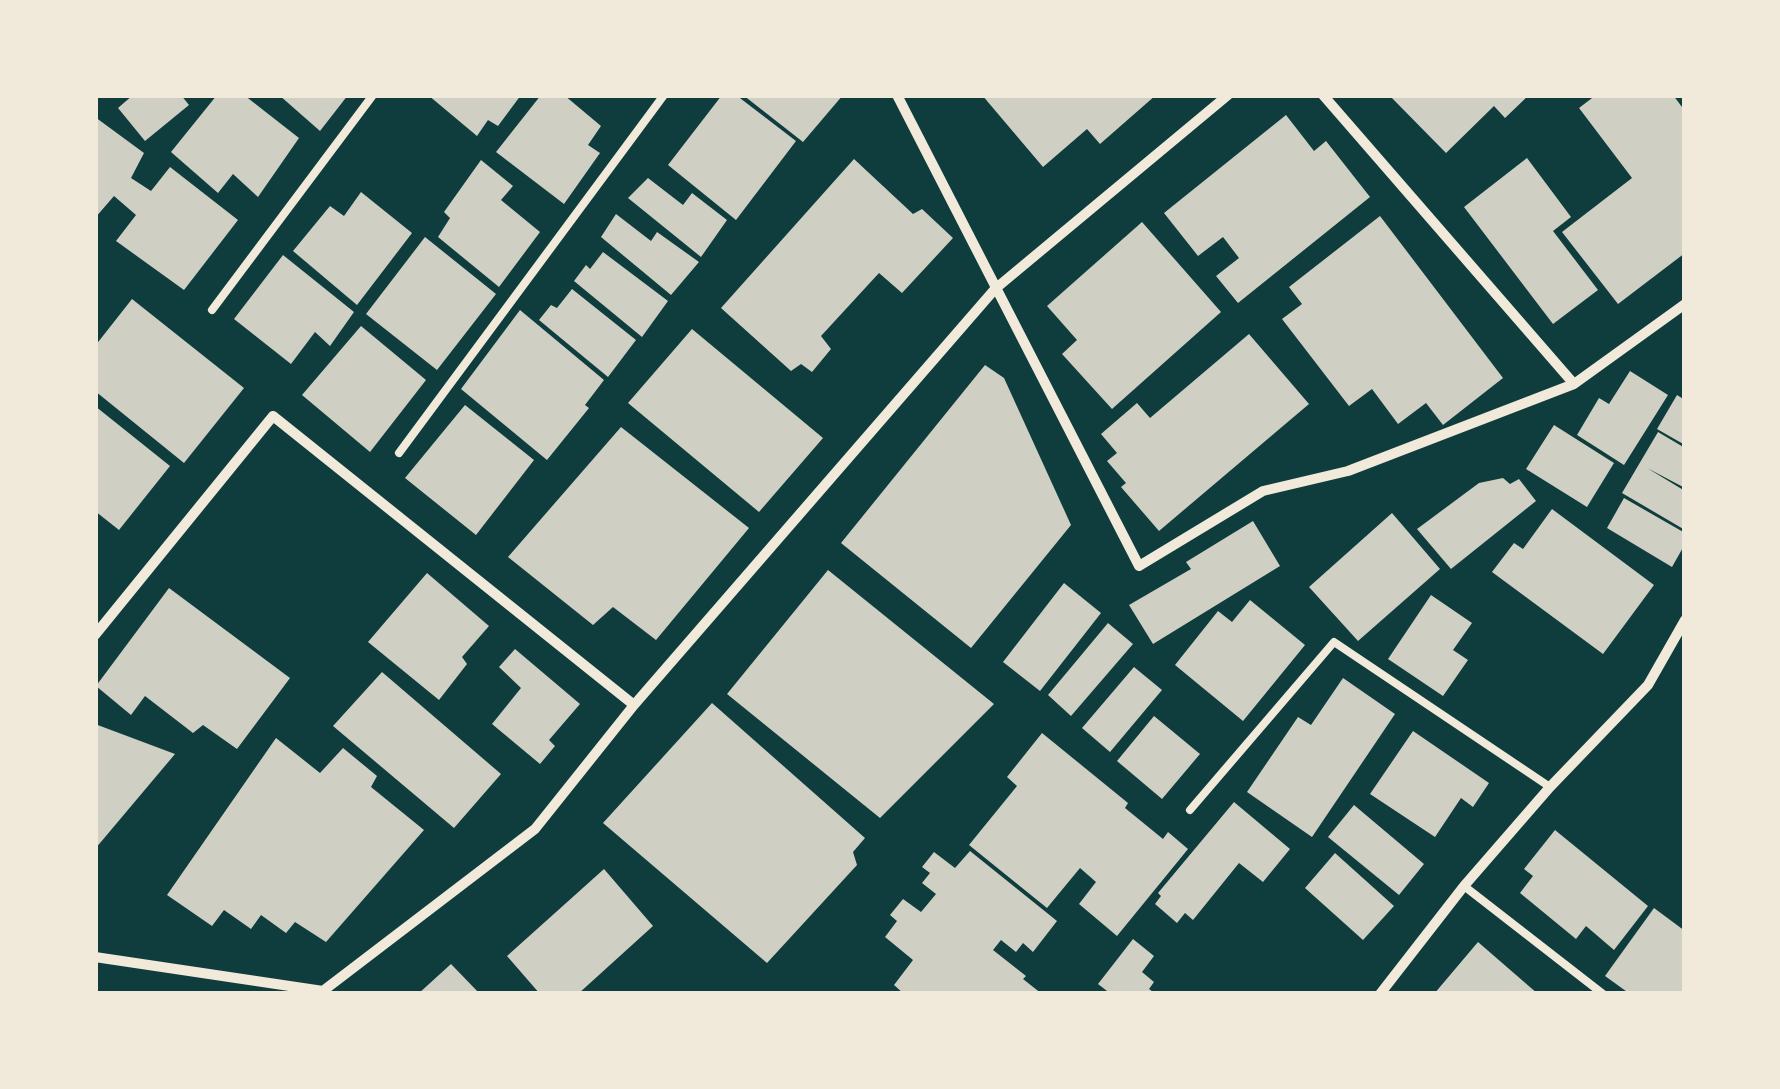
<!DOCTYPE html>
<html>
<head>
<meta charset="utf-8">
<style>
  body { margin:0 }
  #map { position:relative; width:1780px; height:1089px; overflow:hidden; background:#0f3d3e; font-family:"Varela Round",sans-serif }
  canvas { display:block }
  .frame { position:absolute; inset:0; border:98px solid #f1e9da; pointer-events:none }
</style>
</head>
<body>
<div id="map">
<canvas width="1780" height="1089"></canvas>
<div class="frame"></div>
</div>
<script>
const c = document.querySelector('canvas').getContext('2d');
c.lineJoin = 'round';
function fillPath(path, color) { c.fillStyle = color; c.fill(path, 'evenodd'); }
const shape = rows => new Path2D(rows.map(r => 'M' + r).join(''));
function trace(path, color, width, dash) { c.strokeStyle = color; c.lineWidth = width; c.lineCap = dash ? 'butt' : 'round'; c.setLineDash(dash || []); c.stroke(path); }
fillPath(shape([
  [133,95,181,95,189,105,145,141,118,108],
  [217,95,244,95,299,138,258,197,233,174,218,193,171,152],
  [279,95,348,95,320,131],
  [428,95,521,95,498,126,488,120,477,136],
  [541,95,564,95,601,126,588,145,600,153,564,204,496,152],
  [722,95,736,95,796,141,736,220,668,165],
  [743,95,843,95,803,142],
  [982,95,1156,95,1100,144,1087,129,1043,167],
  [1389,95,1529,95,1505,118,1494,106,1446,153],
  [1596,95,1673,95,1685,111,1685,253,1618,304,1562,232,1632,178,1579,108],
  [1286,115,1314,151,1326,141,1370,197,1238,303,1216,276,1239,258,1223,237,1198,256,1164,213],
  [95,117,144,153,131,178,151,191,170,167,238,220,184,290,116,241,136,215,114,196,95,218],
  [1527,158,1571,217,1553,231,1598,290,1553,324,1464,207],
  [854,159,913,214,922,209,953,238,902,293,879,273,821,336,831,349,812,372,801,364,791,371,721,308],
  [481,160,513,186,501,200,540,232,499,287,438,237,450,218,444,212],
  [648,178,683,205,692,193,727,220,701,257,628,198],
  [361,192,412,233,357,305,293,251,330,206,344,216],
  [616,214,651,241,657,232,699,262,671,295,601,237],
  [1380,216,1503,378,1443,425,1426,403,1398,424,1372,389,1349,406,1282,319,1302,304,1289,287],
  [1142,222,1221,312,1112,409,1062,354,1077,340,1047,306],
  [425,237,496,294,437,370,366,314],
  [603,252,668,301,642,337,574,281,586,265,590,269],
  [283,255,354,312,330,346,315,332,291,364,234,319],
  [572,289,636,340,608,377,539,320,551,305,557,308],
  [132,299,244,388,184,463,95,391,95,346],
  [520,310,604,380,585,405,589,408,547,460,461,389],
  [361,326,426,380,370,452,302,395],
  [692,329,823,438,759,512,628,403],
  [1249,334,1309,404,1159,531,1121,487,1126,483,1107,461,1117,453,1101,434,1137,403,1150,418],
  [985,365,1004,378,1071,525,971,648,841,543],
  [1630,371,1668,395,1624,465,1577,435,1599,398,1609,404],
  [1677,395,1685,400,1685,445,1657,429],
  [465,405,534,460,476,535,405,478],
  [95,406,170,466,119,530,95,511],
  [1554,425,1614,463,1587,507,1526,469],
  [621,427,749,528,656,640,613,607,593,625,508,557],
  [1658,432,1685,448,1685,488,1647,468,1685,491,1685,530,1622,493],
  [1503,478,1510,484,1519,479,1536,501,1451,569,1417,529,1479,483],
  [1624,498,1685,533,1685,544,1672,567,1607,528],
  [1552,509,1654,585,1603,654,1492,572,1514,543,1523,549],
  [1392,513,1440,569,1358,641,1309,587],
  [1253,521,1280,566,1153,644,1129,605,1191,569,1186,562],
  [828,570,994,704,880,818,727,694],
  [427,573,489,626,462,657,467,664,439,700,368,642],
  [1064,583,1101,613,1040,691,1003,662],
  [169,588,290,678,237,749,203,725,193,733,145,696,131,715,96,686],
  [1431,595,1472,623,1453,650,1468,660,1443,696,1388,659],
  [1250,600,1305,645,1243,721,1175,665,1218,611,1232,622],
  [1108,623,1133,644,1071,716,1048,695],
  [515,649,580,704,549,740,555,746,540,764,492,724,521,688,499,667],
  [1134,667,1162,690,1110,752,1082,728],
  [382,672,501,774,454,828,333,726],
  [1343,678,1395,714,1312,837,1247,792,1298,717,1311,725],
  [712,703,865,838,853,852,857,865,767,963,603,823],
  [1154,716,1200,754,1162,799,1117,761],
  [95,724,175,754,95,849],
  [1413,731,1489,783,1473,807,1461,798,1435,837,1370,794],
  [1042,733,1128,803,1125,808,1163,839,1168,832,1188,849,1117,936,1079,904,1096,882,1080,868,1047,908,969,845,1017,786,1007,777],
  [276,738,320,773,343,748,377,776,371,787,424,830,326,942,295,922,286,933,261,915,251,929,224,910,212,926,167,895],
  [1234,802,1290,849,1263,882,1239,863,1193,920,1185,913,1177,923,1155,904,1161,896,1158,893],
  [1354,805,1424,864,1399,895,1328,837],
  [1555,830,1648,906,1614,950,1586,926,1576,939,1520,893,1533,876,1524,869],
  [970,851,1057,921,1033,952,1023,943,1016,952,1001,940,993,950,1026,976,1023,979,1042,994,904,994,894,985,913,960,885,937,897,921,890,915,903,899,921,912,936,894,922,883,930,873,922,867,934,852,955,868],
  [1335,853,1394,906,1363,940,1305,888],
  [604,869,653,926,578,994,540,994,507,956],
  [1654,908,1685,931,1685,994,1630,994,1605,976],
  [1133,939,1154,956,1142,972,1154,982,1149,989,1156,994,1111,994,1098,984],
  [1478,942,1538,994,1434,994],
  [451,964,480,994,418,994]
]), '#cfcfc3');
trace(shape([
  [212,310,373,95],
  [399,453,664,95],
  [1190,810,1334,642,1550,787],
  [1464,886,1603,994]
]), '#f1e9da', 8);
trace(shape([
  [897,95,1139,566,1263,491,1348,471,1574,384,1685,304],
  [1323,95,1574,384],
  [95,635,273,416,634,705],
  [95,957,323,991],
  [319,994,535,829,634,705,995,289,1228,95],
  [1380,994,1464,886,1550,787,1648,685,1685,620]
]), '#f1e9da', 10);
</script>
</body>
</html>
